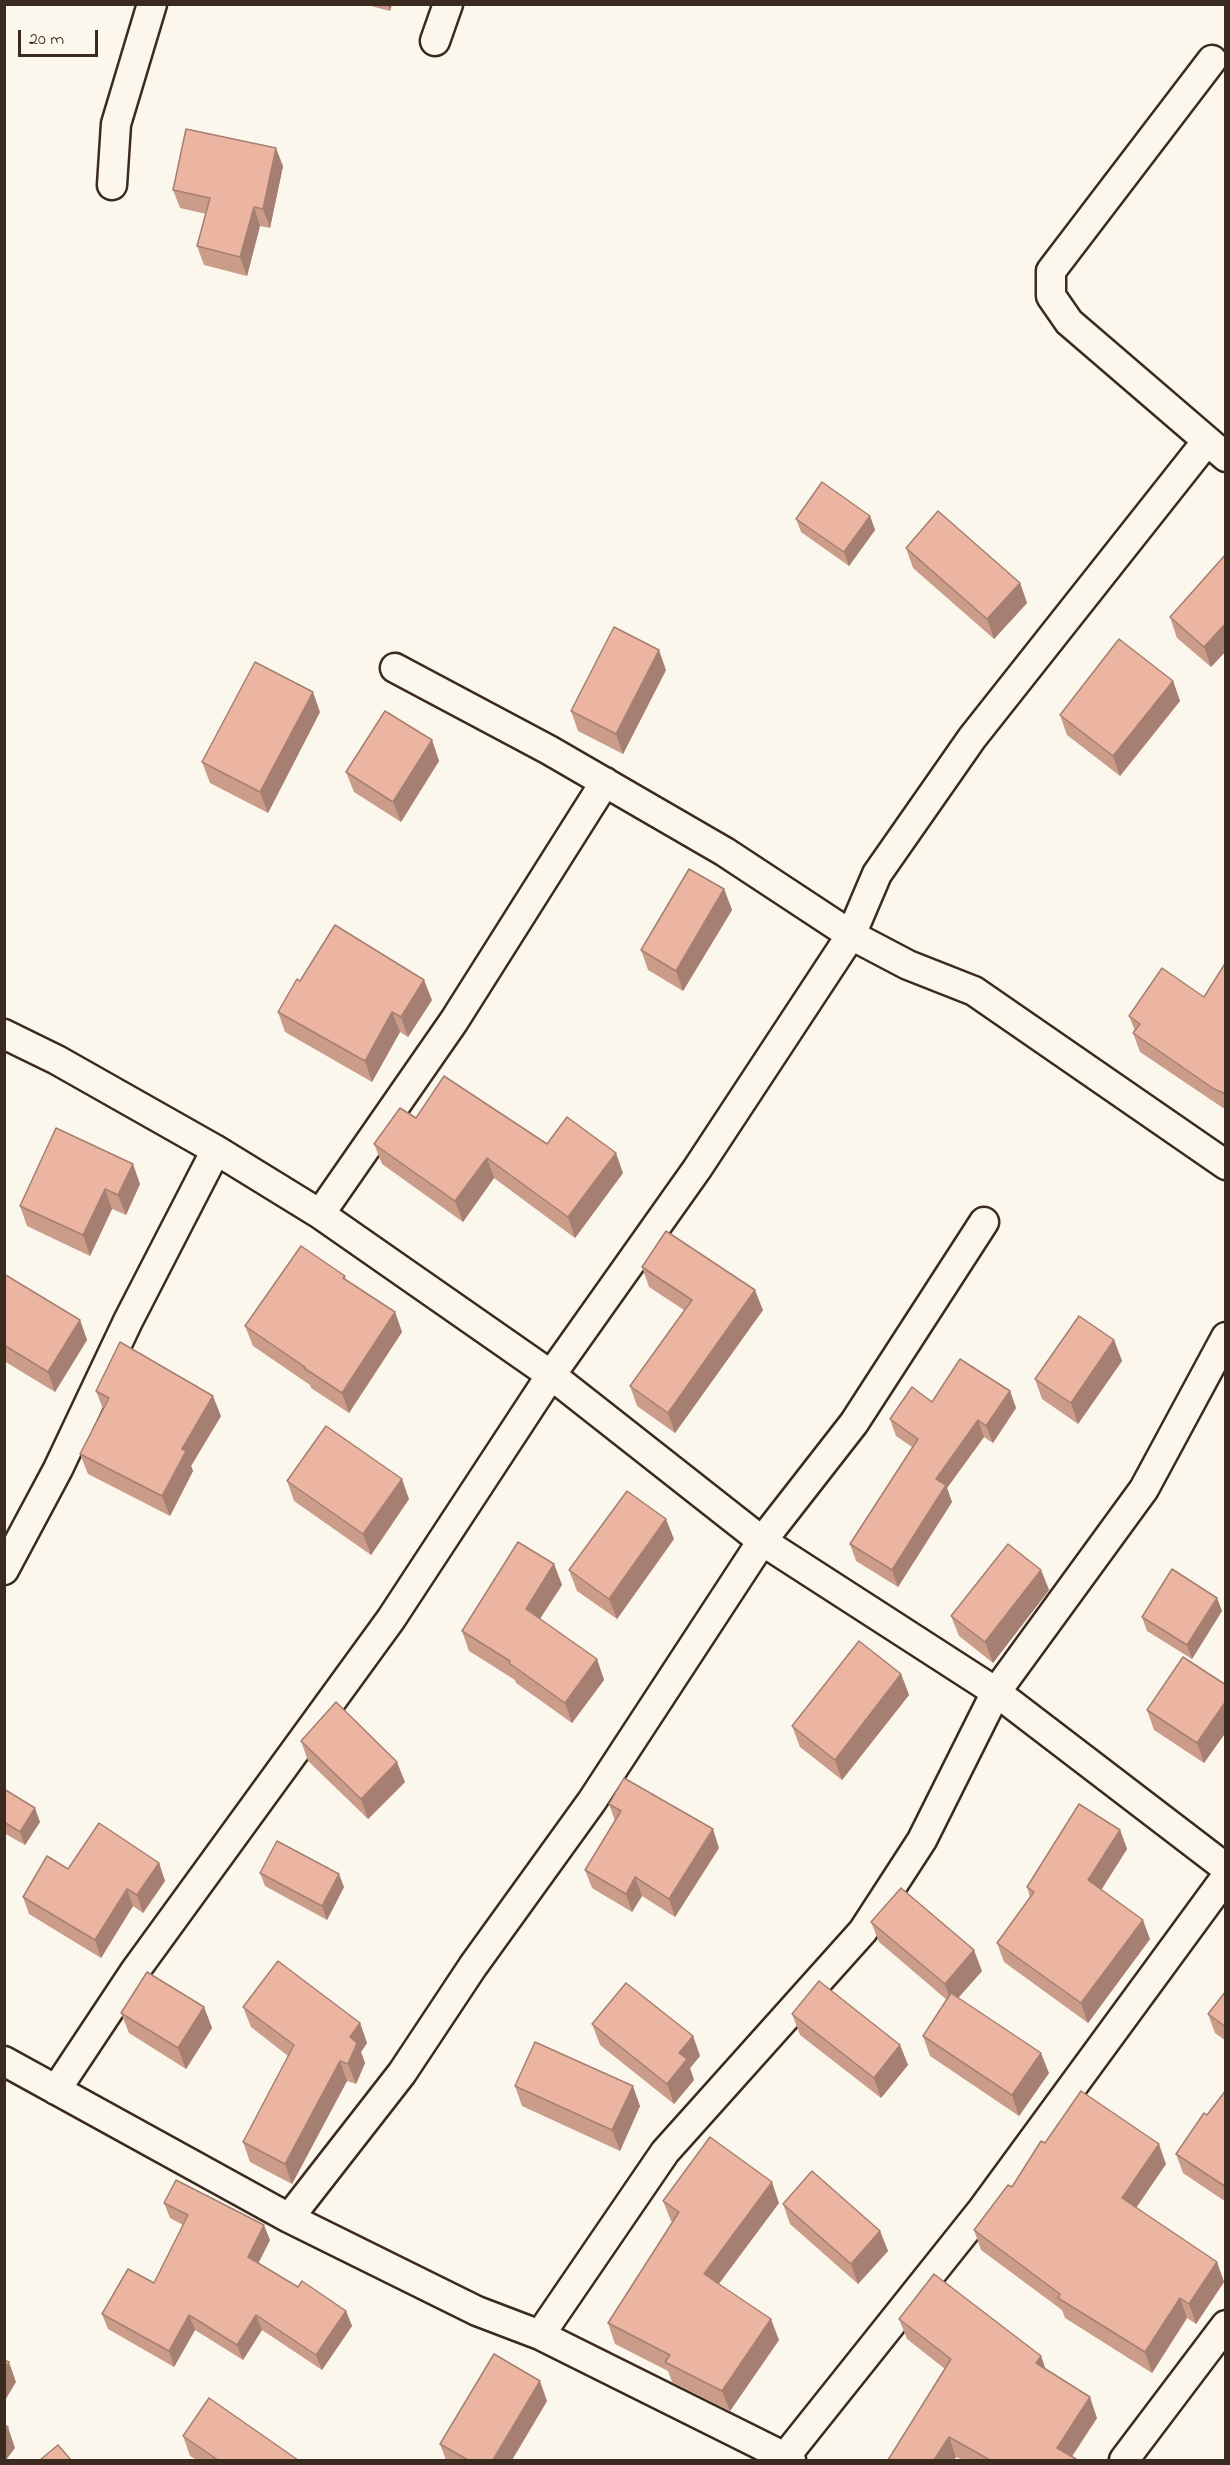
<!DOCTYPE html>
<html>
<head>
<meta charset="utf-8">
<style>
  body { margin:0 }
  #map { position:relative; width:1230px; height:2465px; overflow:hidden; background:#fbf7ec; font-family:"Indie Flower",sans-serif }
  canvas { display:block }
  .frame { position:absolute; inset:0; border:6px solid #3b2a1e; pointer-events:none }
  .scale { position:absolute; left:18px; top:30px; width:80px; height:27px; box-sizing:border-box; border:3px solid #3b2a1e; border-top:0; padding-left:8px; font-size:18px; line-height:21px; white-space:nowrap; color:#3b2a1e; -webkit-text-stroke:4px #fbf7ec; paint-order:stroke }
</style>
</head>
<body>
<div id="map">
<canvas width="1230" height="2465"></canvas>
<div class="frame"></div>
<div class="scale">20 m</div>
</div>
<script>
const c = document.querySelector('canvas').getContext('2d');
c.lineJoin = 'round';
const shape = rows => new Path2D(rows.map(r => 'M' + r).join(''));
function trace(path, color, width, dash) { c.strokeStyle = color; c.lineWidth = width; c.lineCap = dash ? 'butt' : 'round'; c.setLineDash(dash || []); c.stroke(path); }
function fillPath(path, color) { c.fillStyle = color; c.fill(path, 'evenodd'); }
const minor = shape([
  [435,41,448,4],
  [1212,60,1051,271,1051,296,1069,322,1226,457],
  [112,185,116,124,152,4],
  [395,668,549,750,725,852,851,935,908,965,974,991,1226,1165],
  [4,1034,57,1060,216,1150,320,1214,551,1375,762,1541,996,1692,1226,1868],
  [320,1214,454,1021,605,782],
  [4,1570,58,1469,128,1321,216,1150],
  [4,2061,289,2218,477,2311,540,2335,791,2460],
  [56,2090,135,1971,391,1619,551,1375,697,1169,851,935,877,874,972,738,1207,441],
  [289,2218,402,2073,473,1966,592,1801,762,1541,854,1423,984,1222],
  [540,2335,665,2152,863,1931,922,1840,996,1692,1144,1489,1226,1337],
  [785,2457,982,2210,1226,1877],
  [1124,2460,1226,2325]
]);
trace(minor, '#3b2a1e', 33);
trace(minor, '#fbf7ec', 28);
fillPath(shape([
  [363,4,392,4,390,11],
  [283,166,270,228,260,226,247,276,204,265,197,246,206,214,180,208,173,190],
  [870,516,875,530,849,566,801,532,796,519],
  [906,548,1020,583,1027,603,994,639,913,568],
  [1226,554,1226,651,1211,667,1177,638,1170,617],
  [666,670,623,754,578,731,571,711],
  [1173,681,1180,701,1120,776,1067,735,1060,715],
  [320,712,268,813,210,783,202,762],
  [432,740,439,761,401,822,354,792,346,772],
  [724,889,732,910,683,991,648,970,641,950],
  [1226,962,1226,1110,1140,1052,1133,1033,1135,1031,1129,1016,1204,997],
  [432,1000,408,1037,400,1032,372,1082,285,1032,278,1012],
  [56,1128,140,1184,126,1215,112,1209,90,1256,27,1226,20,1206],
  [374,1144,547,1144,623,1173,575,1238,494,1178,463,1222,382,1164],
  [642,1267,763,1310,675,1433,637,1406,630,1386,684,1310,649,1287],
  [4,1274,80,1320,87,1340,55,1392,4,1361],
  [345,1276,346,1281,395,1312,402,1332,349,1413,311,1388,310,1385,253,1346,245,1326],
  [1114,1340,1122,1361,1078,1424,1042,1399,1035,1379],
  [96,1391,221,1416,191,1466,193,1471,170,1516,88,1474,80,1454,103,1409],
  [1010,1391,1016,1408,993,1443,984,1437,947,1488,952,1502,898,1587,856,1561,850,1544,912,1447,896,1436,890,1419],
  [287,1481,409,1499,371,1555,294,1501],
  [674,1539,617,1619,577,1591,569,1570],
  [554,1564,562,1585,540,1619,597,1659,604,1680,572,1723,516,1683,515,1680,469,1651,462,1631],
  [1041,1570,1049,1590,993,1663,959,1636,951,1616],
  [1217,1598,1222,1611,1192,1659,1147,1631,1142,1617],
  [901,1674,909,1695,842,1780,800,1747,792,1726],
  [1226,1685,1226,1732,1204,1763,1154,1730,1147,1710],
  [301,1741,405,1782,368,1819,308,1761],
  [4,1789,40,1822,25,1845,4,1833],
  [609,1804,719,1848,675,1917,642,1896,632,1912,592,1888,585,1870,615,1821],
  [1120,1830,1127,1849,1101,1890,1150,1939,1088,2023,1004,1962,997,1943,1030,1897,1027,1887],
  [159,1863,165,1881,143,1913,133,1906,101,1958,29,1914,23,1897,68,1869],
  [260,1873,344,1887,327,1920,265,1886],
  [871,1922,982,1971,958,1998,1049,2073,1019,2116,930,2056,923,2036,947,2000,879,1942],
  [1226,1991,1226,2041,1215,2033,1208,2014],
  [204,2007,212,2028,186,2069,129,2033,121,2013],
  [243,2007,360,2023,367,2043,361,2052,365,2063,356,2084,347,2081,292,2184,250,2162,243,2142,288,2056,251,2027],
  [792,2014,900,2045,908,2065,881,2098,800,2035],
  [592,2024,693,2036,700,2056,690,2068,694,2080,674,2104,600,2045],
  [515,2086,640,2106,620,2151,522,2106],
  [1226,2090,1226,2202,1183,2173,1176,2154,1207,2115],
  [1045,2143,1166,2164,1136,2208,1217,2262,1224,2282,1196,2324,1187,2318,1152,2373,1065,2318,1062,2310,981,2250,974,2230,1012,2187],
  [663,2201,779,2203,719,2284,779,2340,730,2411,672,2382,668,2371,615,2344,608,2323,672,2222,671,2221],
  [164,2203,270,2240,258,2263,298,2287,346,2311,352,2326,322,2370,262,2330,243,2360,195,2330,174,2367,108,2329,102,2314,154,2283,183,2225,170,2218],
  [783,2204,880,2231,888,2251,858,2284,790,2224],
  [899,2319,1041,2356,1045,2369,1097,2418,1072,2457,1077,2460,963,2460,956,2457,954,2460,888,2460,945,2369,907,2339],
  [547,2401,512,2460,446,2460,440,2444],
  [183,2436,298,2460,197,2460,190,2456]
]), '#cb9c8a');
fillPath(shape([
  [388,4,392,4,390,11],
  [276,148,283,166,270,228,263,209],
  [254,207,260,226,247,276,240,257],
  [870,516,875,530,849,566,844,552],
  [1020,583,1027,603,994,639,987,619],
  [1226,623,1226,651,1211,667,1204,647],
  [659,650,666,670,623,754,616,734],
  [1173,681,1180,701,1120,776,1113,756],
  [313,692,320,712,268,813,260,792],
  [432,740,439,761,401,822,393,802],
  [724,889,732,910,683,991,676,971],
  [424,980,432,1000,408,1037,401,1017],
  [392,1012,400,1032,372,1082,365,1061],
  [616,1153,623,1173,575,1238,568,1217],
  [487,1158,494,1178,463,1222,455,1201],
  [133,1164,140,1184,126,1215,118,1195],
  [105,1189,112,1209,90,1256,83,1235],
  [755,1290,763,1310,675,1433,668,1413],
  [395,1312,402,1332,349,1413,342,1393],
  [80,1320,87,1340,55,1392,48,1372],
  [1114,1340,1122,1361,1078,1424,1071,1403],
  [1010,1391,1016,1408,993,1443,986,1426],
  [213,1396,221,1416,191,1466,193,1471,170,1516,162,1496,182,1449],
  [978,1420,984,1437,947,1488,952,1502,898,1587,892,1570,936,1479],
  [402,1479,409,1499,371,1555,363,1534],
  [666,1519,674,1539,617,1619,609,1599],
  [554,1564,562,1585,533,1629,526,1609],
  [1041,1570,1049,1590,993,1663,985,1642],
  [1217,1598,1222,1611,1192,1659,1187,1645],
  [597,1659,604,1680,572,1723,565,1703],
  [901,1674,909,1695,842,1780,835,1760],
  [1226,1701,1226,1732,1204,1763,1197,1743],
  [397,1762,405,1782,368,1819,361,1799],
  [35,1808,40,1822,25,1845,20,1832],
  [713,1829,719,1848,675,1917,669,1899],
  [1120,1830,1127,1849,1095,1900,1088,1880],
  [159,1863,165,1881,143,1913,137,1895],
  [339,1874,344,1887,327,1920,322,1906],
  [635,1877,642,1896,632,1912,626,1894],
  [127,1889,133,1906,101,1958,95,1940],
  [1143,1920,1150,1939,1088,2023,1081,2003],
  [974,1950,982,1971,952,2005,945,1984],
  [204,2007,212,2028,186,2069,178,2048],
  [360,2023,367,2043,361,2052,365,2063,356,2084,348,2064,350,2037],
  [693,2036,700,2056,690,2068,694,2080,674,2104,667,2084,679,2053],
  [900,2045,908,2065,881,2098,874,2078],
  [1041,2053,1049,2073,1019,2116,1012,2095],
  [340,2061,347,2081,292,2184,285,2164],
  [633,2086,640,2106,620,2151,612,2130],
  [1159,2144,1166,2164,1129,2218,1122,2198],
  [772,2182,779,2203,711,2294,704,2274],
  [264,2225,270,2240,254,2272,248,2257],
  [880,2231,888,2251,858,2284,851,2264],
  [1217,2262,1224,2282,1196,2324,1189,2304],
  [1180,2298,1187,2318,1152,2373,1145,2352],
  [346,2311,352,2326,322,2370,316,2355],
  [189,2315,195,2330,174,2367,169,2351],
  [256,2315,262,2330,243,2360,237,2345],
  [771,2319,779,2340,730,2411,722,2391],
  [1041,2356,1048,2376,1036,2363],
  [9,2362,16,2382,4,2402,4,2369],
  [540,2381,547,2401,512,2460,493,2460],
  [1090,2397,1097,2418,1069,2460,1057,2448],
  [8,2427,15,2448,6,2460,4,2460,4,2433],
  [949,2437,956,2457,954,2460,934,2460]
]), '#a57f71');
const building = shape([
  [186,129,276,148,263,209,254,207,240,257,197,246,210,198,173,190,186,129],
  [822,482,870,516,844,552,796,519,822,482],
  [938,511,1020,583,987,619,906,548,938,511],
  [1226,554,1226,623,1204,647,1170,617,1226,554],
  [614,627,659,650,616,734,571,711,614,627],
  [1119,639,1173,681,1113,756,1060,715,1119,639],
  [255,662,313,692,260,792,202,762,255,662],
  [385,711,432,740,393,802,346,772,385,711],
  [689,869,724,889,676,971,641,950,689,869],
  [335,925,424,980,401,1017,392,1012,365,1061,278,1012,297,979,300,981,335,925],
  [1226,962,1226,1094,1214,1089,1133,1033,1140,1024,1129,1016,1162,968,1204,997,1226,962],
  [444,1076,547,1144,567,1117,616,1153,568,1217,487,1158,455,1201,374,1144,400,1108,416,1118,444,1076],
  [56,1128,133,1164,118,1195,105,1189,83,1235,20,1206,56,1128],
  [666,1231,755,1290,668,1413,630,1386,692,1300,642,1267,666,1231],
  [301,1246,345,1276,343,1278,395,1312,342,1393,304,1368,305,1367,245,1326,301,1246],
  [4,1274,80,1320,48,1372,4,1345,4,1274],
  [1079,1316,1114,1340,1071,1403,1035,1379,1079,1316],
  [120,1342,213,1396,182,1449,186,1451,162,1496,80,1454,109,1398,96,1391,120,1342],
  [960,1359,1010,1391,986,1426,978,1420,936,1479,946,1485,892,1570,850,1544,918,1439,890,1419,912,1387,932,1402,960,1359],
  [326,1426,402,1479,363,1534,287,1481,326,1426],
  [627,1491,666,1519,609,1599,569,1570,627,1491],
  [518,1542,554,1564,526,1609,597,1659,565,1703,509,1663,510,1661,462,1631,518,1542],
  [1008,1544,1041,1570,985,1642,951,1616,1008,1544],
  [1172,1569,1217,1598,1187,1645,1142,1617,1172,1569],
  [859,1641,901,1674,835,1760,792,1726,859,1641],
  [1183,1657,1226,1685,1226,1701,1197,1743,1147,1710,1183,1657],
  [336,1702,397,1762,361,1799,301,1741,336,1702],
  [624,1778,713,1829,669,1899,635,1877,626,1894,585,1870,621,1811,609,1804,624,1778],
  [4,1789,35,1808,20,1832,4,1822,4,1789],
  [1079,1804,1120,1830,1088,1880,1143,1920,1081,2003,997,1943,1034,1892,1027,1887,1079,1804],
  [99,1823,159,1863,137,1895,127,1889,95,1940,23,1897,47,1856,68,1869,99,1823],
  [277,1841,339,1874,322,1906,260,1873,277,1841],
  [901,1888,974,1950,945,1984,871,1922,901,1888],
  [278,1961,360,2023,350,2037,357,2043,348,2064,340,2061,285,2164,243,2142,294,2045,243,2007,278,1961],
  [147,1972,204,2007,178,2048,121,2013,147,1972],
  [819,1981,900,2045,874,2078,792,2014,819,1981],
  [626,1983,693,2036,679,2053,687,2059,667,2084,592,2024,626,1983],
  [1226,1991,1226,2027,1208,2014,1226,1991],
  [951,1993,1041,2053,1012,2095,923,2036,951,1993],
  [535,2042,633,2086,612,2130,515,2086,535,2042],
  [1226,2090,1226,2187,1176,2154,1204,2113,1207,2115,1226,2090],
  [1081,2091,1159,2144,1122,2198,1217,2262,1189,2304,1180,2298,1145,2352,1058,2298,1060,2294,974,2230,1008,2185,1012,2187,1041,2141,1045,2143,1081,2091],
  [710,2137,772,2182,704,2274,771,2319,722,2391,665,2362,670,2355,608,2323,679,2212,663,2201,710,2137],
  [812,2171,880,2231,851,2264,783,2204,812,2171],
  [176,2180,264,2225,248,2257,298,2287,302,2281,346,2311,316,2355,256,2315,237,2345,189,2315,169,2351,102,2314,128,2269,154,2283,188,2215,164,2203,176,2180],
  [934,2274,1041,2356,1036,2363,1090,2397,1057,2448,1076,2459,1075,2460,990,2460,949,2437,934,2460,888,2460,951,2359,899,2319,934,2274],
  [494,2354,540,2381,493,2460,468,2460,440,2444,494,2354],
  [4,2360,9,2362,4,2369,4,2360],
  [209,2398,298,2460,218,2460,183,2436,209,2398],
  [4,2425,8,2427,4,2433,4,2425],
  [58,2445,71,2460,40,2460,58,2445]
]);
fillPath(building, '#ecb5a1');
trace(building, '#a57f71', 1.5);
</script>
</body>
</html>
